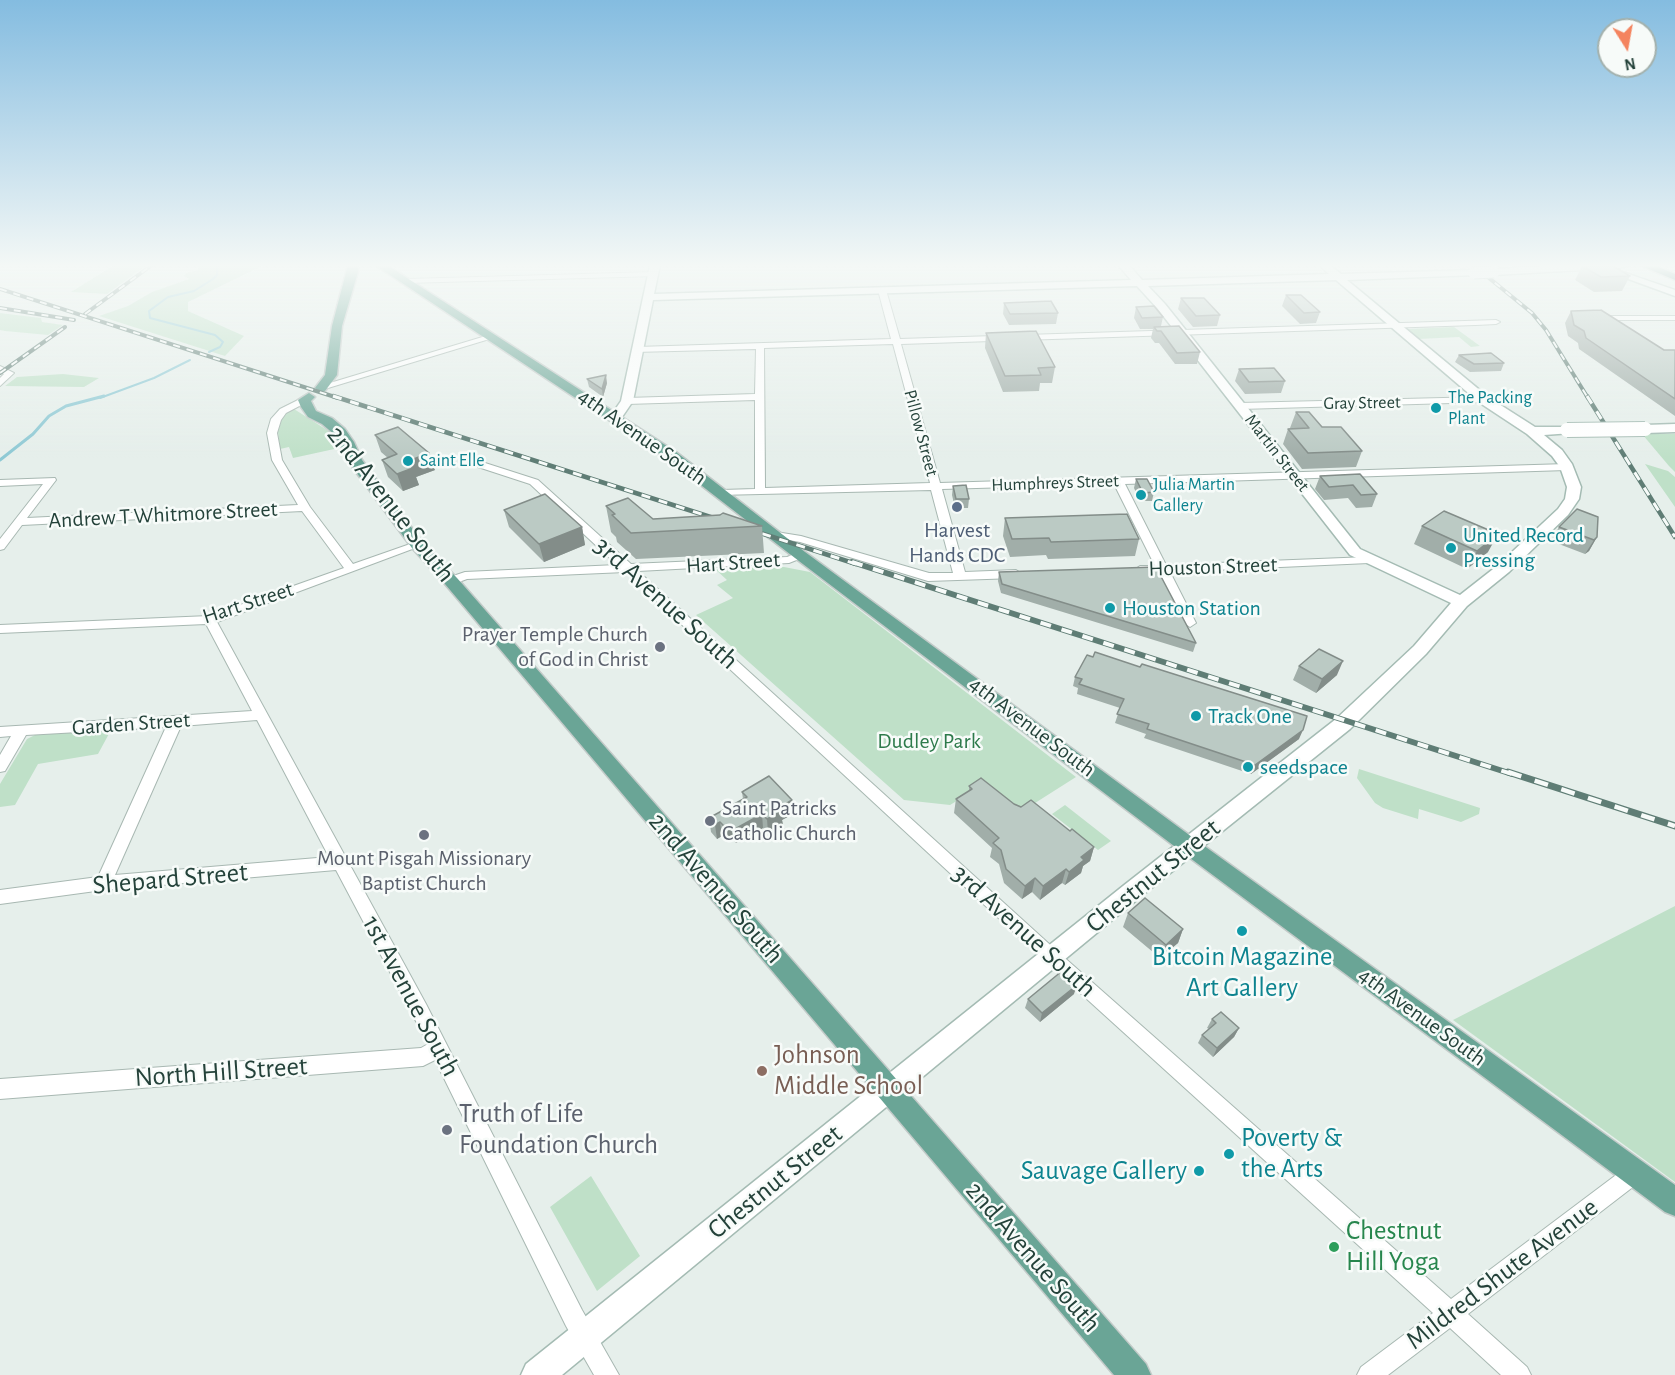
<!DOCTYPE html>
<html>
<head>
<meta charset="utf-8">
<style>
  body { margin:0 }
  #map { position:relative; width:1675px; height:1375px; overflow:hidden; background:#e6efeb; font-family:"Alegreya Sans",sans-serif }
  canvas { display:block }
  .north { position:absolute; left:1597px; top:18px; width:60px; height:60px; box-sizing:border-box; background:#f7fbf9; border:2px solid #a3b1ad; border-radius:50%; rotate:169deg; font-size:16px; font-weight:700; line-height:24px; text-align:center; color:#24423a }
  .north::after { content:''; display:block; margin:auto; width:21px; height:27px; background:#f4845f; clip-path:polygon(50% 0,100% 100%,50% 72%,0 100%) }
</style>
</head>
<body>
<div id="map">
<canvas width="1675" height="1375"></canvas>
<div class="north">N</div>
</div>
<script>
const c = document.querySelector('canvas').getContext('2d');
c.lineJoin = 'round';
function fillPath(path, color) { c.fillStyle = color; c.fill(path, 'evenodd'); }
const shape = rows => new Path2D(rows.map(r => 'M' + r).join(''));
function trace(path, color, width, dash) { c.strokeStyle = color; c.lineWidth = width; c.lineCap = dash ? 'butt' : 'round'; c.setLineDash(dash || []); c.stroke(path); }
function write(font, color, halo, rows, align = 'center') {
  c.font = font + ' "Alegreya Sans",sans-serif'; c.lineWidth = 5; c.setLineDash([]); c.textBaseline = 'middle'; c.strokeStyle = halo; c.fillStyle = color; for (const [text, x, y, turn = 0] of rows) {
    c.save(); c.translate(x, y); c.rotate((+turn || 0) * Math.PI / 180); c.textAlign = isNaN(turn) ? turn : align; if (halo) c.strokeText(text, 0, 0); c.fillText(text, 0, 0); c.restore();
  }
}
fillPath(shape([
  [114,265,147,265,107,294,71,292],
  [198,265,264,265,188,302,188,311,244,336,225,356,99,316,128,306,152,292,189,279,184,276,186,273,198,270],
  [0,313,41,318,42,322,63,325,48,335,5,331,0,330],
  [1454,327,1480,346,1471,347,1459,337,1419,339,1406,329],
  [63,374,99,378,84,387,5,386,17,377],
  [294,409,327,430,334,436,339,448,293,458,289,447,280,449,278,432,282,418,287,412],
  [1642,434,1675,434,1675,472,1669,466],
  [1645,464,1668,471,1675,477,1675,507],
  [784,567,810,572,1076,777,1013,817,978,788,950,805,904,800,696,615,733,598,717,585,727,580,715,569],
  [111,730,98,754,38,764,15,805,0,807,0,784,27,739,35,735],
  [1359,769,1480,808,1479,814,1461,822,1419,809,1418,819,1383,808,1375,803,1357,778],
  [1065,805,1111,841,1098,850,1052,814],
  [1675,906,1675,1182,1453,1020],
  [591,1176,640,1256,597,1291,550,1207]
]), '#bfe0c8');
trace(shape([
  [209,352,220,347,223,342,215,335,150,318,149,311,168,297,194,291,213,279,217,275,217,265],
  [100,398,154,378,190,360]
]), '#8ec9d4', 2);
trace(shape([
  [0,460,33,434,49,416,66,406,104,396]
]), '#8ec9d4', 3);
const street = shape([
  [654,272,657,272,657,276,406,283,402,281,406,279,654,272],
  [882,288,886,290,900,339,1496,320,1500,322,1496,324,1476,325,901,344,940,483,1567,464,1572,467,1567,470,1125,484,1166,565,1369,557,1375,560,1369,563,1170,572,1196,623,1190,627,1184,623,1158,573,1140,574,1134,570,1140,566,1155,566,1114,484,942,489,965,572,1016,570,1022,574,1016,578,928,581,800,542,772,537,770,535,776,532,801,536,929,573,953,573,931,490,718,495,717,493,722,490,755,489,755,400,627,404,622,401,627,398,755,394,756,349,634,352,634,348,637,347,891,339,878,290,882,288],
  [893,344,930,483,765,488,764,348,893,344],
  [1601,316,1675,316,1675,320,1604,320,1600,318,1601,316],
  [489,335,496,337,328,388,320,386,489,335],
  [0,366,14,373,0,386,0,378,4,374,0,372,0,366],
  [304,397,307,398,307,402,286,413,281,420,277,433,282,460,310,507,353,564,413,543,417,542,423,545,217,622,426,1004,582,1310,619,1375,594,1375,566,1326,435,1060,423,1066,0,1099,0,1079,421,1048,428,1044,336,870,103,890,0,904,0,890,98,877,166,727,26,735,5,771,0,772,0,755,11,736,0,737,0,727,252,711,206,624,0,633,0,625,209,616,344,568,302,511,22,525,4,549,0,550,0,539,43,484,0,486,0,480,55,478,56,480,27,518,298,505,272,460,267,433,271,419,280,409,304,397],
  [257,720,329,857,115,875,181,726,257,720],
  [1484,397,1487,398,1487,402,1240,409,1235,406,1240,403,1484,397],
  [482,462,538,480,631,564,787,557,800,552,804,553,806,555,804,557,789,563,638,571,1058,952,1451,1299,1628,1166,1635,1163,1642,1166,1645,1173,1642,1180,1468,1314,1527,1367,1531,1375,1501,1375,1450,1328,1388,1375,1357,1375,1361,1367,1433,1313,1046,962,625,572,467,579,451,585,447,584,445,581,447,578,465,572,617,565,530,484,478,467,478,463,482,462]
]);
const secondary = shape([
  [650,265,660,265,654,294,1131,280,1118,265,1129,265,1142,280,1329,274,1319,265,1330,265,1341,274,1474,270,1479,273,1477,275,1347,280,1488,397,1535,427,1572,427,1573,430,1572,433,1544,435,1562,450,1572,464,1581,487,1579,499,1568,515,1509,572,1467,606,1426,654,1350,729,1139,898,562,1375,521,1375,526,1364,1123,886,1336,719,1414,646,1451,603,1350,555,1157,308,1137,286,653,300,633,401,620,420,616,421,610,417,621,401,650,265],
  [1336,280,1480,403,1527,434,1552,456,1560,467,1567,487,1565,499,1558,509,1497,566,1460,595,1360,549,1165,304,1148,286,1336,280],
  [1564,265,1631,265,1614,269,1675,290,1675,296,1601,269,1494,275,1489,272,1494,269,1564,265],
  [1675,424,1675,432,1645,433,1639,429,1645,425,1675,424]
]);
const primary = shape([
  [348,265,358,265,358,272,342,326,337,375,325,391,321,392,315,388,325,375,332,326,348,265],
  [375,265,387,265,676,452,805,552,1196,840,1675,1185,1675,1216,1665,1212,1182,852,795,558,666,458,375,265],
  [309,393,315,397,311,401,316,411,332,418,345,429,354,442,362,460,422,542,457,578,1146,1364,1151,1375,1114,1375,445,584,412,548,348,461,335,435,322,424,308,417,301,407,298,400,309,393]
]);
const highway = shape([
  [1639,265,1654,265,1675,274,1675,280,1639,265]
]);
trace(street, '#a8b8b2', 2);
trace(secondary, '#a4bbb3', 3);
trace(primary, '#c2cac8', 3);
trace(highway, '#c2cac8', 3);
fillPath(street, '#fff');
fillPath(secondary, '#fff');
fillPath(primary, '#6aa596');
fillPath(highway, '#2f6f62');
const railFar3 = shape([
  [1473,265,1532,313,1546,330,1588,398],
  [0,289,338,398],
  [0,308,74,320],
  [85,314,152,265],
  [0,373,65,327]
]);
const railFar2 = shape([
  [333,396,723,521],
  [1587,396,1675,537],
  [745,528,856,564]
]);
const railFar1 = shape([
  [852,562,1512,774]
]);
const rail = shape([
  [1508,772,1675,826]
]);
trace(railFar3, '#5f7d75', 4);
trace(railFar2, '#5f7d75', 4.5);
trace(railFar1, '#5f7d75', 6);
trace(rail, '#5f7d75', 7);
trace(railFar3, '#f7fbf9', 2, [7]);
trace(railFar2, '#f7fbf9', 3, [9]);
trace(railFar1, '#f7fbf9', 4, [11]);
trace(rail, '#f7fbf9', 4.5, [14]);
const secondaryBridgeFar1 = shape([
  [1474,273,1494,272]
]);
const secondaryBridge = shape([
  [1567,430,1645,429]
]);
trace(secondaryBridgeFar1, '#a4bbb3', 13, []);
trace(secondaryBridge, '#a4bbb3', 16, []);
trace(secondaryBridgeFar1, '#fff', 11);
trace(secondaryBridge, '#fff', 14);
fillPath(shape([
  [1582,266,1630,276,1622,291,1594,292,1575,280],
  [1286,295,1320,312,1316,323,1300,324,1282,306],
  [1181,298,1220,315,1217,326,1193,327,1178,309],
  [1004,303,1058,313,1056,324,1009,325,1003,314],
  [1136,307,1163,317,1161,326,1200,352,1197,364,1175,364,1159,343,1155,343,1151,338,1153,329,1140,329,1134,318],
  [1571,311,1664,350,1675,350,1675,416,1579,349,1578,343,1568,336,1565,323],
  [986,333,1055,367,1052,383,1040,383,1039,391,1003,392,985,348],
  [1459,355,1504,363,1501,371,1470,372,1455,362],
  [1239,369,1285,381,1281,393,1245,394,1235,381],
  [587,379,607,383,603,397,589,387],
  [1296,412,1362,451,1356,467,1302,469,1283,444,1288,429,1291,428,1290,428],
  [375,435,435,470,416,477,419,485,403,491,388,477,382,460,388,458,381,452],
  [1360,474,1377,494,1372,507,1356,508,1348,498,1324,500,1315,489,1320,476],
  [1136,479,1154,492,1152,501,1140,501,1134,488],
  [953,486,969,499,968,508,955,508,952,495],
  [606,506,653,519,762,526,764,553,636,559,617,542,616,537,611,532],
  [504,510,582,527,585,545,544,562,509,527],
  [1005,518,1139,539,1135,556,1048,559,1046,555,1010,557,1003,536],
  [1422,526,1488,552,1467,569,1414,544],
  [1559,527,1597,537,1589,551,1585,554,1551,541],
  [999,572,1196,643,1193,652,1001,593,998,581],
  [1299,666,1337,675,1316,693,1293,680],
  [1075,677,1299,739,1251,774,1144,738,1146,734,1115,723,1120,708,1077,694,1078,688,1073,686],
  [969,786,1014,804,1070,831,1094,847,1090,861,1083,866,1081,873,1065,885,1062,883,1040,900,1032,892,1022,899,1004,883,999,864,990,857,992,848,954,813,956,799,969,791],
  [742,792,793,814,782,820,783,825,768,833,763,828,736,843,733,840,727,842,722,836,717,839,711,832,709,818,743,799],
  [1128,913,1183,929,1178,943,1160,958,1123,927],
  [1074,994,1040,1022,1025,1008,1028,999],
  [1212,1019,1239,1028,1234,1037,1213,1057,1198,1043,1202,1035,1209,1029,1207,1028]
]), '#a1aea9');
fillPath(shape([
  [606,375,607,383,603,397,602,389],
  [429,453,435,470,416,477,419,485,403,491,397,474,406,462],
  [582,527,585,545,544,562,539,544],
  [1498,534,1488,552,1467,569,1477,551],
  [1597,537,1589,551,1585,554,1594,540],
  [1343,661,1337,675,1316,693,1322,679],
  [1303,730,1299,739,1251,774,1255,765],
  [792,800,793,814,782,820,783,825,768,833,767,819,779,808],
  [762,814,763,828,736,843,735,829],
  [720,822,722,836,717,839,715,825],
  [731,826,733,840,727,842,726,828],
  [1094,847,1090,861,1083,866,1081,873,1065,885,1069,872,1081,857],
  [1066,869,1062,883,1040,900,1043,886],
  [1035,878,1032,892,1022,899,1025,886],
  [1183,929,1178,943,1160,958,1166,945],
  [1077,985,1074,994,1040,1022,1042,1013],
  [1239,1028,1234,1037,1213,1057,1217,1048]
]), '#838d89');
const building = shape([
  [1598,265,1611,265,1630,276,1601,277,1582,266,1598,265],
  [1286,295,1301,295,1320,312,1304,313,1286,295],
  [1181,298,1204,298,1220,315,1196,316,1181,298],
  [1051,301,1058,313,1010,314,1004,303,1051,301],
  [1154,306,1163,317,1142,318,1136,307,1154,306],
  [1601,310,1664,350,1675,350,1675,399,1586,338,1584,331,1574,325,1571,311,1601,310],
  [1179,326,1200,352,1177,353,1161,331,1157,331,1154,327,1179,326],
  [1036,331,1055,367,1038,368,1041,375,1005,376,986,333,1036,331],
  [1491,353,1504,363,1474,364,1459,355,1491,353],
  [1274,368,1285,381,1249,382,1239,369,1274,368],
  [606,375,602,389,587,379,606,375],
  [1296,412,1309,412,1322,427,1341,427,1362,451,1308,453,1288,429,1309,428,1296,412],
  [398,427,429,453,406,462,413,468,397,474,382,460,397,454,375,435,398,427],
  [1360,474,1377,494,1361,495,1353,485,1329,487,1320,476,1360,474],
  [1136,479,1147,479,1154,492,1143,493,1136,479],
  [966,485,969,499,956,499,953,486,966,485],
  [545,494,582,527,539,544,504,510,545,494],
  [628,498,653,519,720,515,723,513,762,526,631,533,612,515,615,514,606,506,628,498],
  [1577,509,1598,517,1597,537,1594,540,1559,527,1577,509],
  [1444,511,1498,534,1477,551,1422,526,1444,511],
  [1127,514,1139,539,1051,542,1049,538,1012,539,1005,518,1127,514],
  [1156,567,1196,643,1002,584,999,572,1156,567],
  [1319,649,1343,661,1322,679,1299,666,1319,649],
  [1095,652,1140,667,1142,664,1307,716,1303,730,1255,765,1147,729,1149,724,1117,714,1124,699,1079,684,1082,679,1075,677,1087,655,1093,657,1095,652],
  [769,776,792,800,779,808,782,811,767,819,762,814,735,829,731,826,726,828,720,822,715,825,709,818,747,797,742,792,769,776],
  [981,778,1014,804,1021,807,1031,800,1070,831,1072,829,1094,847,1081,857,1084,860,1069,872,1066,869,1043,886,1035,878,1025,886,1006,869,1001,850,993,843,999,838,956,799,972,789,969,786,981,778],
  [1145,898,1183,929,1166,945,1128,913,1145,898],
  [1062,971,1077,985,1042,1013,1028,999,1062,971],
  [1221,1012,1239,1028,1217,1048,1202,1035,1216,1023,1212,1019,1221,1012]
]);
fillPath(building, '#bbcac4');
trace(building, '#838d89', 1.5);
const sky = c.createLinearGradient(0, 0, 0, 458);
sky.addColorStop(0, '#84bce0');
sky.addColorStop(0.58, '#f4f8f6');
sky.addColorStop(1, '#f4f8f600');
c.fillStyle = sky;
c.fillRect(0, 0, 1675, 458);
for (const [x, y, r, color] of [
  [1436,408,6,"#0f9aa8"],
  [408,461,6,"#0f9aa8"],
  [1141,495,6,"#0f9aa8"],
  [957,507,6,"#5c6f8a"],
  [1451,548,6,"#0f9aa8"],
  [1110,608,6,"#0f9aa8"],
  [660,647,6,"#6b7280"],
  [1196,716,6,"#0f9aa8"],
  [1248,767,6,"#0f9aa8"],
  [710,821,6,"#6b7280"],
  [424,835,6,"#6b7280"],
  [1242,931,6,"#0f9aa8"],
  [762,1071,6,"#8d6e63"],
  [447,1130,6,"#6b7280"],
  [1229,1154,6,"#0f9aa8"],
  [1199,1171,6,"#0f9aa8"],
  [1334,1247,6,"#2e9e5b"]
]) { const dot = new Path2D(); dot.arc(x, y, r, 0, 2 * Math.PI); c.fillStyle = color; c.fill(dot); trace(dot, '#f7fbf9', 2); }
write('18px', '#0d838f', '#f7fbf9', [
  ["The Packing",1448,398],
  ["Plant",1448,419],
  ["Saint Elle",420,461],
  ["Julia Martin",1153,485],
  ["Gallery",1153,506]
], 'left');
write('18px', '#24423a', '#f7fbf9', [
  ["Gray Street",1362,403,-1],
  ["Pillow Street",921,433,75],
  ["Martin Street",1277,453,52],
  ["Humphreys Street",1055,483,-2]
]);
write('22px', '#24423a', '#f7fbf9', [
  ["4th Avenue South",642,437,35],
  ["Andrew T Whitmore Street",163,515,-3],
  ["Hart Street",733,563,-4],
  ["Houston Street",1213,567,-2],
  ["Hart Street",248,603,-18],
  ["Garden Street",131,724,-4],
  ["4th Avenue South",1032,727,37],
  ["4th Avenue South",1422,1017,36]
]);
write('22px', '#4e5e75', '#f7fbf9', [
  ["Harvest",957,530],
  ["Hands CDC",957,555]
]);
write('22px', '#0d838f', '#f7fbf9', [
  ["United Record",1463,535],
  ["Pressing",1463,560],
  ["Houston Station",1122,608],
  ["Track One",1208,716],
  ["seedspace",1260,767]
], 'left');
write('22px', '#5b616d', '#f7fbf9', [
  ["Prayer Temple Church",648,634],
  ["of God in Christ",648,659],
  ["Saint Patricks",722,808,"left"],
  ["Catholic Church",722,833,"left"],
  ["Mount Pisgah Missionary",424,858,"center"],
  ["Baptist Church",424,883,"center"]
], 'right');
write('22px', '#2d7a4b', '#f7fbf9', [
  ["Dudley Park",929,741]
]);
write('27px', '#24423a', '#f7fbf9', [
  ["2nd Avenue South",391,504,52],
  ["3rd Avenue South",666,603,42],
  ["Chestnut Street",1153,876,-39],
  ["Shepard Street",170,879,-5],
  ["2nd Avenue South",716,888,49],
  ["3rd Avenue South",1024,931,42],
  ["1st Avenue South",411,996,62],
  ["North Hill Street",221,1072,-4],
  ["Chestnut Street",775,1182,-39],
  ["2nd Avenue South",1033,1257,49],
  ["Mildred Shute Avenue",1502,1274,-37]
]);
write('27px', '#0d838f', '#f7fbf9', [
  ["Bitcoin Magazine",1242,957],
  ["Art Gallery",1242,988],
  ["Poverty &",1241,1138,"left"],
  ["the Arts",1241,1169,"left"],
  ["Sauvage Gallery",1187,1171,"right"]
]);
write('27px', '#785e54', '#f7fbf9', [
  ["Johnson",774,1055],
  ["Middle School",774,1086]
], 'left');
write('27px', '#5b616d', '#f7fbf9', [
  ["Truth of Life",459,1114],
  ["Foundation Church",459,1145]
], 'left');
write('27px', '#27864d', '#f7fbf9', [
  ["Chestnut",1346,1231],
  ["Hill Yoga",1346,1262]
], 'left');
</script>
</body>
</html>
